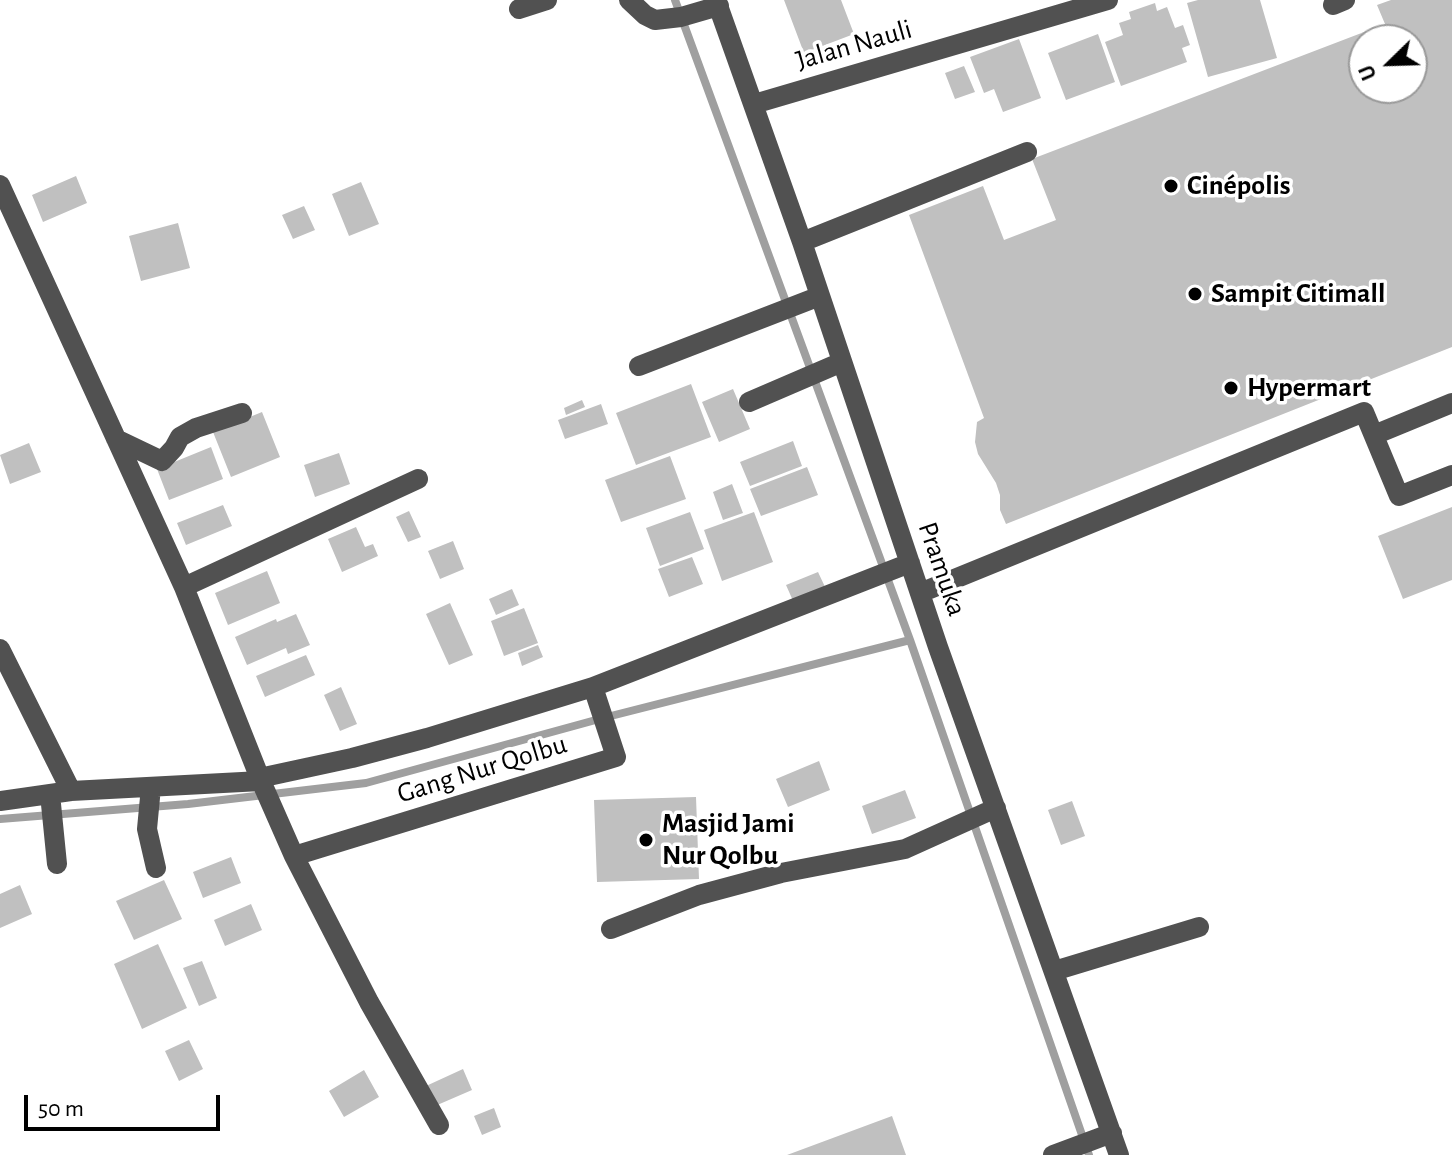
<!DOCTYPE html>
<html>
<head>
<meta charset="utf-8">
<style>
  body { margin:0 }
  #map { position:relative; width:1452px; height:1155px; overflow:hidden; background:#fff; font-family:"Alegreya Sans",sans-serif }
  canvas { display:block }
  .north { position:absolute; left:1348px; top:24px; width:80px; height:80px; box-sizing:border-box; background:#fff; border:2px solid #999; border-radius:50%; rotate:247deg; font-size:22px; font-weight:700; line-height:32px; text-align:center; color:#000 }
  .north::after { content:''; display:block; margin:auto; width:28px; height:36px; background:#000; clip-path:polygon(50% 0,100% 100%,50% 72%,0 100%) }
  .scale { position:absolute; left:24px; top:1095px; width:196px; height:36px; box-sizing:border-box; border:4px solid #000; border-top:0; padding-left:10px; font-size:24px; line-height:28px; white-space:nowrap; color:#000; -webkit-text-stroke:6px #fff; paint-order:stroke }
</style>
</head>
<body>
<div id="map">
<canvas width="1452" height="1155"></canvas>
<div class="north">U</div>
<div class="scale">50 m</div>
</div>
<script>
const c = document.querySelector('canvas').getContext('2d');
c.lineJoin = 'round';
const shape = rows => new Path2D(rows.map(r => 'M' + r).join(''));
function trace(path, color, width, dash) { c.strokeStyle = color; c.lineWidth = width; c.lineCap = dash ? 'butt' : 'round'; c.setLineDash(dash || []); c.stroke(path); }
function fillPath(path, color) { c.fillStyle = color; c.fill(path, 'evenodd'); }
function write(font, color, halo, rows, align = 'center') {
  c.font = font + ' "Alegreya Sans",sans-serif'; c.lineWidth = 7; c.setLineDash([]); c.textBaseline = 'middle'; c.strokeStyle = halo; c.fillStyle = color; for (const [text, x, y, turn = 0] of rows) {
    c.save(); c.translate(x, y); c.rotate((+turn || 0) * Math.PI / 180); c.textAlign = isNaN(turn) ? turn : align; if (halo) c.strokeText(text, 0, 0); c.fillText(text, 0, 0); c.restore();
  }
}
trace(shape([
  [675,0,910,640,1089,1155],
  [0,819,188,804,366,783,603,718,910,640]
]), '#9f9f9f', 8);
fillPath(shape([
  [784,0,841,0,854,34,804,53],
  [1198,0,1260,0,1277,58,1208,77,1187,3],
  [1391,0,1452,0,1452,347,1006,524,1000,510,1000,495,996,483,978,454,975,442,977,422,984,418,909,215,983,186,1004,240,1056,220,1032,159,1385,24,1377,5],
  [1364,40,1412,40,1412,88,1364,88],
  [1155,3,1157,11,1167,7,1175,28,1183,25,1190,45,1182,48,1187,62,1121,86,1105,42,1123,35,1119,23,1131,19,1129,12],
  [1098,34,1115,82,1066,100,1048,53],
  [1019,39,1041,98,1003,112,994,89,984,93,970,57],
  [964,66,975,92,955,99,945,73],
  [76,176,87,203,43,222,32,195],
  [361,182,379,224,349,236,332,194],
  [304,206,315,230,293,239,282,215],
  [178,223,190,268,141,281,129,236],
  [691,384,711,437,636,465,616,413],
  [733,389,750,429,719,442,702,402],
  [582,400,585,407,566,415,564,408],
  [601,404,608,424,565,439,558,420],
  [262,412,280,457,231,477,213,432],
  [793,441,802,466,750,486,740,462],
  [29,443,41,472,10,484,0,455],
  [211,447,223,479,169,500,157,469],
  [339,453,350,484,315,497,304,465],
  [670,456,686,499,621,522,605,480],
  [807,467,818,495,761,516,750,489],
  [732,484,743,513,723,520,713,492],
  [223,505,232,526,186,545,177,523],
  [1452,507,1452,580,1403,599,1378,536],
  [409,511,421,537,408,542,396,517],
  [690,512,704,549,660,566,646,528],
  [754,512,773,562,722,581,704,530],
  [356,527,365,547,373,544,378,556,342,572,328,539],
  [453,541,464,569,440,579,428,551],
  [692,557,703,584,669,597,658,569],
  [267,571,280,603,228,625,215,593],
  [818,572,826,589,794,603,786,585],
  [512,589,519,605,496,615,489,599],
  [450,603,473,655,449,665,426,614],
  [524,608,538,643,504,656,491,621],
  [296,614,310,645,288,654,286,648,247,665,235,637,276,619,277,622],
  [538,645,543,657,522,666,518,653],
  [306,655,315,675,265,697,256,676],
  [341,687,357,724,340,731,324,695],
  [819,761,830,790,788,807,776,779],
  [905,790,916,818,872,834,862,806],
  [696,797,699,879,597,882,594,800],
  [1072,801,1085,836,1061,845,1048,810],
  [231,857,241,883,203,898,193,872],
  [164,880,182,919,134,940,116,901],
  [20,885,32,914,0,928,0,894],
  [251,904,262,930,225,946,214,920],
  [158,944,187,1008,142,1029,114,964],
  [202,961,217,998,199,1006,183,968],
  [189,1040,203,1069,179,1081,165,1051],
  [463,1069,472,1090,435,1106,426,1086],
  [364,1070,379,1097,344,1117,329,1091],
  [494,1108,501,1127,482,1135,474,1116],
  [892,1116,906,1155,787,1155]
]), '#c0c0c0');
trace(shape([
  [629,0,645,15,655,20,681,17,719,6],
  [716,0,802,242,938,647,1119,1155],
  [1333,5,1345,0],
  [519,9,547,0],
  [754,104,1108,0],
  [0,185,184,587,261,781,294,856,369,1002,439,1125],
  [802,242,1027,152],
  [639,366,820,296],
  [749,402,842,362],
  [1374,435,1452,403],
  [116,439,162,461,174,448,180,437,196,428,242,413],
  [184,587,418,479],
  [920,593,1364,412,1399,496,1452,475],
  [0,649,71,791],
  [151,787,147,829,156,868],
  [50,794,57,864],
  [0,801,71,791,261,781,264,777,352,758,427,738,593,687,910,563],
  [294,856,616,757,593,687],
  [611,929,699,895,781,873,905,849,996,808],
  [1054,971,1199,927],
  [1053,1155,1112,1133]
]), '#515151', 20);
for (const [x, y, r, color] of [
  [1171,186,8,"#000"],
  [1195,294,8,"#000"],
  [1231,388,8,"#000"],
  [646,840,8,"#000"]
]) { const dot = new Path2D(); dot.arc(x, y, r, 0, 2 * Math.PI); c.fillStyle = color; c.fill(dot); trace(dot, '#fff', 3); }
write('28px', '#000', '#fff', [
  ["Jalan Nauli",854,45,-16],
  ["Pramuka",942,569,71],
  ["Gang Nur Qolbu",482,769,-17]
]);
write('bold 28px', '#000', '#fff', [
  ["Cinépolis",1187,186],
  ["Sampit Citimall",1211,294],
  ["Hypermart",1247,388],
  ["Masjid Jami",662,824],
  ["Nur Qolbu",662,856]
], 'left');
</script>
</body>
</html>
